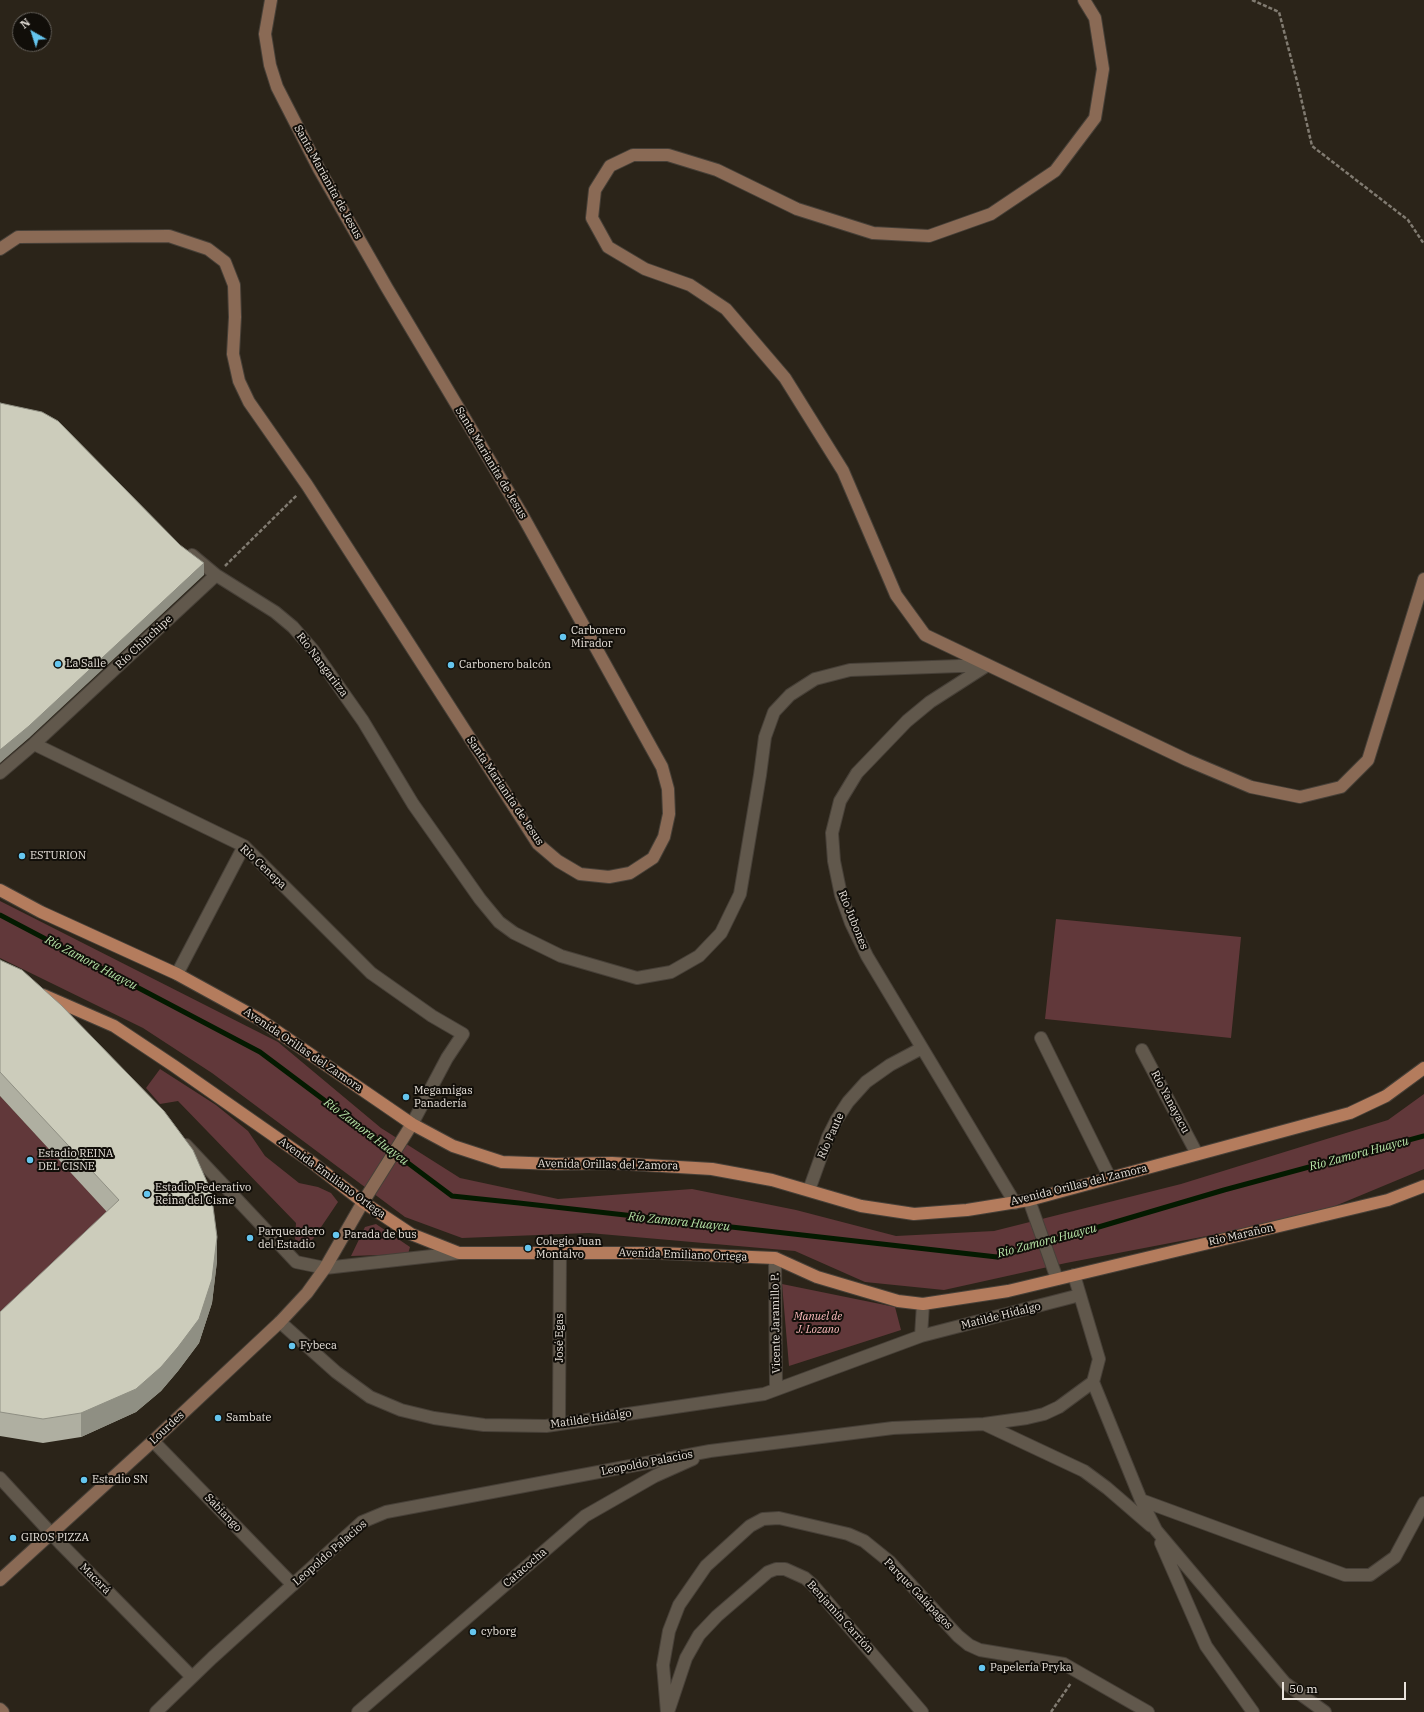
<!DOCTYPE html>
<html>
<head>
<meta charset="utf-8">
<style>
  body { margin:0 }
  #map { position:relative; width:1424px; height:1712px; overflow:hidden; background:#2b2419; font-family:"IBM Plex Serif",serif }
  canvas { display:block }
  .north { position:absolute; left:12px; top:12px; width:40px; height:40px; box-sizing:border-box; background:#110e09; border:1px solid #67635d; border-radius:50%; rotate:321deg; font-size:11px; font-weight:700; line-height:16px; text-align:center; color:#e9e3dc }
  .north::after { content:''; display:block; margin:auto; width:14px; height:18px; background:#65c5ee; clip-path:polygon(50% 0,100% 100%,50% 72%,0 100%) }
  .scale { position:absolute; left:1282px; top:1682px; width:124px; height:18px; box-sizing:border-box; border:2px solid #e9e3dc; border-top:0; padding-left:5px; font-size:12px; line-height:14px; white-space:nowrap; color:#e9e3dc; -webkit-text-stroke:3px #110e09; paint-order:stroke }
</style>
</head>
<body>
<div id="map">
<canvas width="1424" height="1712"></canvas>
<div class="north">N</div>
<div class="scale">50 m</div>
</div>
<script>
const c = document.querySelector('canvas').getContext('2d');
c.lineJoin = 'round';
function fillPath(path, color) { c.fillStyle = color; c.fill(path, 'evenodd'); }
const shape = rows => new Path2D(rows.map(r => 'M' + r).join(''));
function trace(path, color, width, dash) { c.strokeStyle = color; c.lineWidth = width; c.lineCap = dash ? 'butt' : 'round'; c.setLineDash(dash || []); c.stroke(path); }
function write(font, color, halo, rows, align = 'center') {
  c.font = font + ' "IBM Plex Serif",serif'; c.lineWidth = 4; c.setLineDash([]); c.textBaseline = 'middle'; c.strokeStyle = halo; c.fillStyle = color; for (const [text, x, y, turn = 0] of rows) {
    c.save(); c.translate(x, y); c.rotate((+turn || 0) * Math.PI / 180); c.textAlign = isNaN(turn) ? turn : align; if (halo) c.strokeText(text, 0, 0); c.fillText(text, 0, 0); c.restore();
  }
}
fillPath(shape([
  [0,901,278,1042,381,1128,460,1178,558,1199,692,1189,796,1210,896,1236,994,1231,1181,1184,1388,1120,1424,1094,1424,1169,1311,1216,1066,1263,944,1290,865,1282,795,1251,589,1233,462,1238,405,1217,212,1073,143,1028,0,958],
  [1056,919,1241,937,1231,1038,1045,1019],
  [160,1069,216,1105,248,1131,265,1156,299,1183,318,1187,331,1193,338,1202,313,1239,303,1246,295,1239,296,1223,178,1101,160,1104,146,1088],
  [0,1096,119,1224,0,1336],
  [376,1224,410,1247,408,1254,351,1256,365,1227],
  [782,1284,895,1307,901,1330,789,1366]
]), '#61383a');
trace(shape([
  [0,915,260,1052,452,1196,519,1203,997,1257,1224,1190,1424,1136]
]), '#041a00', 5);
const street = shape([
  [192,555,216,575,275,612,293,627,313,650,363,721,413,804,480,899,499,922,514,933,561,956,637,978,671,972,699,956,721,933,740,894,760,775,765,737,774,712,790,695,815,679,850,670,987,665],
  [986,666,930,702,907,721,857,773,840,801,832,833,834,861,841,895,851,923,867,956,1015,1203],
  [34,744,244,846,371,973,432,1016,463,1034,447,1058,412,1124],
  [0,773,34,744,216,575],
  [177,974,244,846],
  [1041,1038,1110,1178],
  [1142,1050,1197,1154],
  [186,1145,296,1262,325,1268,459,1253],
  [809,1190,828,1137,837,1119,848,1102,866,1082,890,1065,922,1048],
  [1029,1200,1057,1279],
  [775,1258,776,1389],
  [280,1322,336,1372,370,1397,401,1410,434,1418,484,1425,546,1426,764,1394,921,1336,923,1304],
  [921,1336,1080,1295],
  [1093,1382,1141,1500,1156,1530,1285,1683,1325,1712],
  [559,1424,560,1252],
  [984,1424,1084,1471,1107,1488,1151,1526],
  [153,1441,293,1585],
  [0,1478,60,1543,192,1677],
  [1141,1500,1345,1575,1370,1575,1395,1557,1424,1503],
  [1161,1543,1206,1646,1253,1712],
  [669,1709,686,1658,699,1635,717,1616,768,1572,776,1569,785,1569,805,1578,812,1584,922,1712],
  [156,1712,212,1658,362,1522,386,1512,710,1451,893,1428,984,1424,1027,1418,1044,1414,1059,1407,1093,1382,1099,1359,1074,1275],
  [358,1712,585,1516,655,1476,693,1459],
  [667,1712,663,1665,669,1631,679,1605,706,1566,750,1526,763,1519,779,1518,848,1534,864,1541,890,1562,958,1636,969,1645,980,1650,1064,1664,1148,1712]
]);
const secondary = shape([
  [1084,0,1095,18,1103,69,1095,118,1055,171,991,214,929,236,873,233,797,209,717,170,668,155,633,155,610,166,595,190,592,218,608,247,645,269,690,285,726,309,785,378,843,471,896,595,925,635,1187,760,1251,787,1300,797,1341,787,1368,760,1424,579],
  [0,249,18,237,169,236,208,249,225,262,234,285,235,317,233,354,239,381,249,402,307,485,538,844,558,861,580,874,609,877,630,873,653,858,664,837,669,814,668,789,662,767,520,511,387,288,319,169,277,87,270,65,265,34,271,0],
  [0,1580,153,1441,280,1322,307,1293,325,1268,363,1202,412,1124],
  [0,1709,3,1712]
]);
const primary = shape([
  [0,890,41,912,177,974,259,1019,412,1124,453,1146,502,1162,556,1164,612,1163,712,1169,772,1180,861,1206,914,1214,967,1210,1029,1200,1350,1113,1386,1096,1424,1068],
  [43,995,114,1026,174,1066,310,1161,363,1202,411,1234,459,1253,658,1253,775,1258,817,1277,898,1301,923,1304,1008,1291,1388,1200,1424,1186]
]);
trace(street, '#474038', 14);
trace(secondary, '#474038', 14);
trace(primary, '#474038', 14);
trace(shape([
  [1252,0,1279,12,1298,85,1312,146,1408,220,1424,244],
  [225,566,297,495],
  [1051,1712,1071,1683]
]), '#817b71', 2.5, [4, 2]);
trace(street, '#61584c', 12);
trace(secondary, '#8a6a55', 12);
trace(primary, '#b47c5d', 12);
fillPath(shape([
  [0,960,217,1261,212,1303,199,1343,178,1371,161,1391,136,1412,81,1437,43,1443,0,1436,0,1312,107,1212,0,1096]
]), '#afafa1');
fillPath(shape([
  [204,563,204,575,29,738,0,763,0,750],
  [217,1237,217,1261,212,1303,199,1343,178,1371,161,1391,136,1412,81,1437,81,1413]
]), '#8f8f83');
const building = shape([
  [0,403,42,412,58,421,180,545,204,563,29,726,0,750,0,403],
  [0,960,22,970,61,1005,164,1111,193,1150,211,1191,217,1237,212,1279,199,1319,178,1347,161,1367,136,1389,81,1413,43,1419,0,1412,0,1312,119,1200,0,1072,0,960]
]);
fillPath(building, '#ccb');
trace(building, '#8f8f83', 1);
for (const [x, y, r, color] of [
  [563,637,4,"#65c5ee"],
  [58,664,4,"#65c5ee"],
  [451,665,4,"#65c5ee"],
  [22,856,4,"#65c5ee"],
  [406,1097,4,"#65c5ee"],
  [30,1160,4,"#65c5ee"],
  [147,1194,4,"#65c5ee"],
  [336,1235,4,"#65c5ee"],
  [250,1238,4,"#65c5ee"],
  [528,1248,4,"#65c5ee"],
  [292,1346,4,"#65c5ee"],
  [218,1418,4,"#65c5ee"],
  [84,1480,4,"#65c5ee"],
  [13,1538,4,"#65c5ee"],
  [473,1632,4,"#65c5ee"],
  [982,1668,4,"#65c5ee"]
]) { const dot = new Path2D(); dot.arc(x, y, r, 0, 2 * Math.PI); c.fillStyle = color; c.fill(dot); trace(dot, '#110e09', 1.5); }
write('11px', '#e9e3dc', '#110e09', [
  ["Santa Marianita de Jesus",328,182,61],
  ["Santa Marianita de Jesus",491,463,59],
  ["Río Chinchipe",144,642,-43],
  ["Rio Nangaritza",322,665,53],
  ["Santa Marianita de Jesus",505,791,56],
  ["Rio Cenepa",263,867,43],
  ["Río Jubones",853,920,68],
  ["Avenida Orillas del Zamora",303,1050,34],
  ["Río Yanayacu",1170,1102,62],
  ["Río Paute",831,1136,-66],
  ["Avenida Orillas del Zamora",608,1165,1],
  ["Avenida Emiliano Ortega",332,1178,36],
  ["Avenida Orillas del Zamora",1079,1185,-14],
  ["Rio Marañon",1241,1235,-13],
  ["Avenida Emiliano Ortega",683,1255,2],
  ["Matilde Hidalgo",1001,1316,-14],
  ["Vicente Jaramillo P.",776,1323,-91],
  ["José Egas",560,1338,-90],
  ["Matilde Hidalgo",591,1419,-8],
  ["Lourdes",167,1428,-43],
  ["Leopoldo Palacios",647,1463,-11],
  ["Sabiango",223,1513,46],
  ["Leopoldo Palacios",330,1553,-41],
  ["Catacocha",525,1568,-41],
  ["Macará",95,1579,45],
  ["Parque Galápagos",918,1594,46],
  ["Benjamín Carrión",840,1617,48]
]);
write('11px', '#e9e3dc', '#110e09', [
  ["Carbonero",571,631],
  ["Mirador",571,644],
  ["La Salle",66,664],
  ["Carbonero balcón",459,665],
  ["ESTURION",30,856],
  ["Megamigas",414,1091],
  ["Panadería",414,1104],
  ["Estadio REINA",38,1154],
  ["DEL CISNE",38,1167],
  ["Estadio Federativo",155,1188],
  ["Reina del Cisne",155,1201],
  ["Parqueadero",258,1232],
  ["del Estadio",258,1245],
  ["Parada de bus",344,1235],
  ["Colegio Juan",536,1242],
  ["Montalvo",536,1255],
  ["Fybeca",300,1346],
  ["Sambate",226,1418],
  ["Estadio SN",92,1480],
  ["GIROS PIZZA",21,1538],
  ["cyborg",481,1632],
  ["Papelería Pryka",990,1668]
], 'left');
write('italic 11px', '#fcbbbd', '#110e09', [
  ["Manuel de",818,1317],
  ["J. Lozano",818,1330]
]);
write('italic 12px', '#b7e4a7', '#110e09', [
  ["Río Zamora Huaycu",91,963,28],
  ["Río Zamora Huaycu",366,1132,37],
  ["Río Zamora Huaycu",1359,1154,-15],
  ["Río Zamora Huaycu",679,1222,6],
  ["Río Zamora Huaycu",1047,1241,-15]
]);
</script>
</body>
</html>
